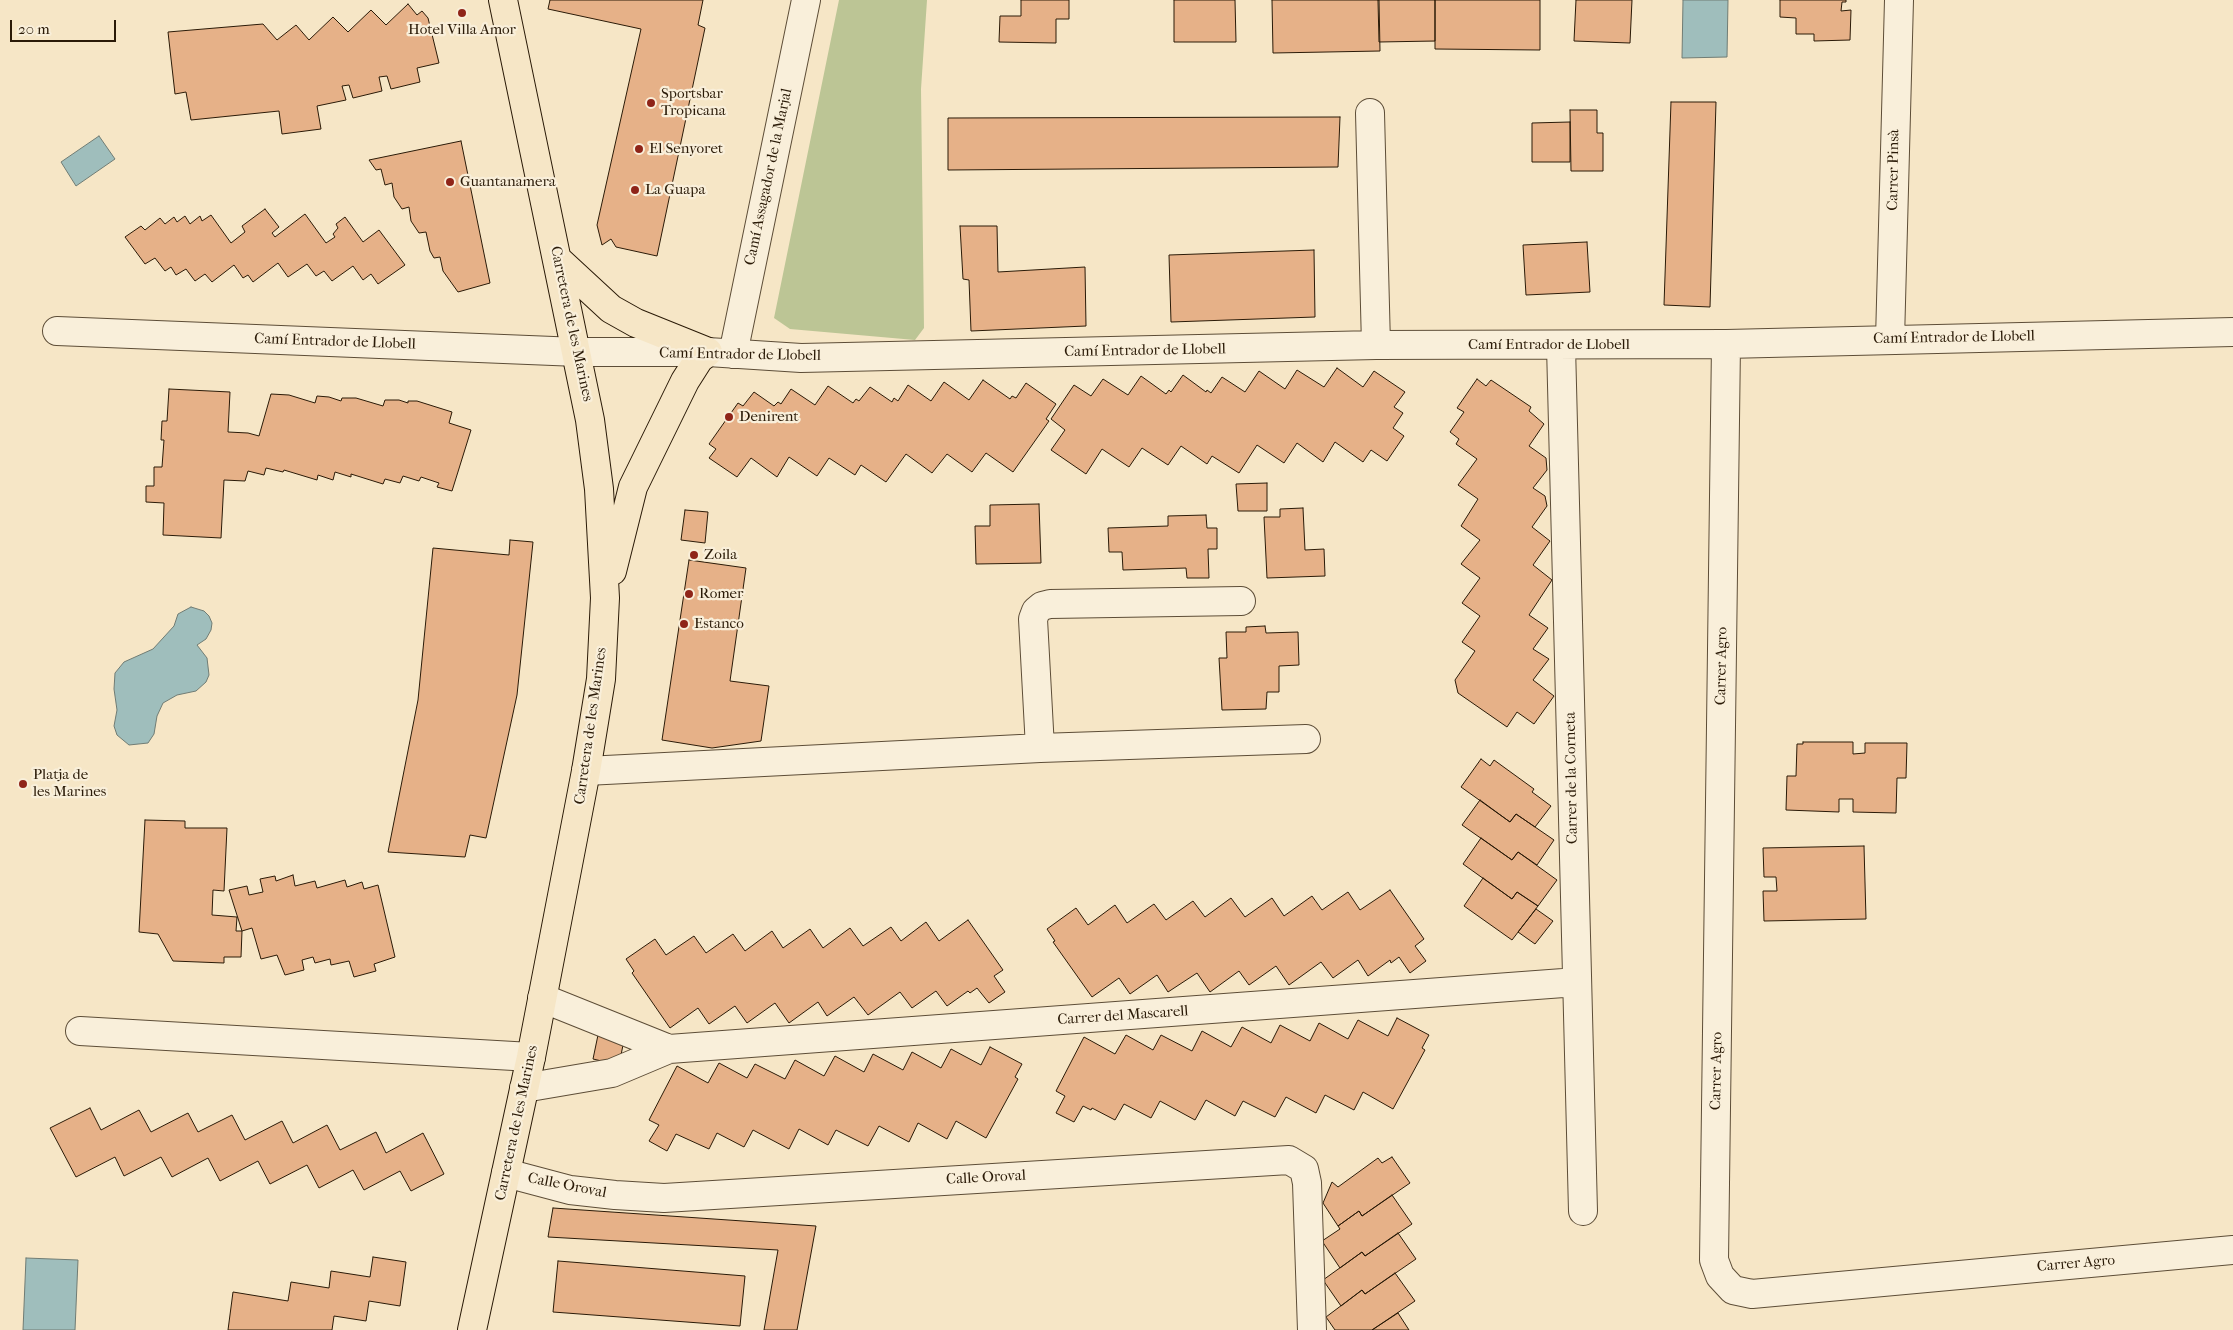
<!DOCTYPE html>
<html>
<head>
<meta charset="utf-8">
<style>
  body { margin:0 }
  #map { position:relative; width:2233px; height:1330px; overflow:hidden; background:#f6e6c6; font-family:"IM FELL French Canon",serif }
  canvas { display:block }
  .scale { position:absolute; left:10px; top:20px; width:106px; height:22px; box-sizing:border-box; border:2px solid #2a1a07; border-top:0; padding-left:6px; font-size:15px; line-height:18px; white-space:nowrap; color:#2a1a07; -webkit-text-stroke:4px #f9efda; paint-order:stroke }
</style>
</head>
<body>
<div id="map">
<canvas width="2233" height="1330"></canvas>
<div class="scale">20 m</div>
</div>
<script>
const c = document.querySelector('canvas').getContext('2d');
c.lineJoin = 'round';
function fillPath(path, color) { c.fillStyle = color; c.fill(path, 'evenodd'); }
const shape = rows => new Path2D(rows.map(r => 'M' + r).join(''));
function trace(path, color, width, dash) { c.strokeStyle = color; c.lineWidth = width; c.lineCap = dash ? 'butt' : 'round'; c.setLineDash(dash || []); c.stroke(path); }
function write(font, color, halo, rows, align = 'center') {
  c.font = font + ' "IM FELL French Canon",serif'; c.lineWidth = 4.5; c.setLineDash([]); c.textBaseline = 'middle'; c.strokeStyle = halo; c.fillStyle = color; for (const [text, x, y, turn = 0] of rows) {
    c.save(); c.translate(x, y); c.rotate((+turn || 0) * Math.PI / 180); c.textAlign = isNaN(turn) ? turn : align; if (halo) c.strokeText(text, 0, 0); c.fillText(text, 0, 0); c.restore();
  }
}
fillPath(shape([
  [839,0,927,0,921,89,924,328,915,340,790,329,774,318]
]), '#bcc595');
const water = shape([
  [1683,0,1728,0,1727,57,1682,58,1683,0],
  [99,136,115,159,76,186,61,162,99,136],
  [191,607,204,611,209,616,212,623,211,630,206,639,197,645,207,658,209,675,206,682,196,691,177,695,163,703,157,716,154,734,148,743,129,745,117,735,114,726,117,710,114,689,115,673,124,662,153,649,174,626,178,614,191,607],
  [26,1258,78,1260,75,1330,23,1330,26,1258]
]);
fillPath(water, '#9fbebc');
trace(water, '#707c74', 1);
const building = shape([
  [550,0,703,0,698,25,705,28,657,256,616,247,611,239,602,245,597,225,641,29,548,9,550,0],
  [1021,0,1069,0,1069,19,1056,19,1056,43,999,42,1000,16,1021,16,1021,0],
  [1174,0,1235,0,1236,42,1174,42,1174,0],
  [1272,0,1379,0,1380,51,1273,53,1272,0],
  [1378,0,1435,0,1435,41,1379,42,1378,0],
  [1435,0,1540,0,1540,50,1435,49,1435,0],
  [1576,0,1632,0,1630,43,1574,41,1576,0],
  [1780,0,1846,0,1846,2,1842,2,1841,11,1851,10,1850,40,1814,41,1814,34,1796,34,1796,18,1780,17,1780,0],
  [408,4,417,15,422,11,428,18,439,63,417,68,420,82,391,89,387,76,379,77,382,91,353,98,349,85,342,86,346,100,317,106,321,129,282,134,279,111,191,120,186,92,175,94,168,32,263,24,277,40,296,25,309,40,333,17,348,32,371,10,386,25,408,4],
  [1671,102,1716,102,1710,307,1664,305,1671,102],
  [1570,110,1597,110,1597,133,1603,133,1603,171,1571,171,1570,110],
  [1340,117,1338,167,948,170,948,118,1340,117],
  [1570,122,1570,162,1532,162,1532,123,1570,122],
  [461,141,490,283,458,292,443,271,440,257,434,258,430,251,426,232,419,233,411,221,409,207,402,209,394,197,392,183,385,185,381,169,376,170,369,160,461,141],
  [265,209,279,227,272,233,275,237,305,214,326,243,335,237,333,234,338,228,336,224,345,217,363,242,379,230,405,265,378,284,371,274,363,280,353,266,332,281,324,271,316,276,307,264,288,277,278,263,253,282,248,275,243,278,234,265,212,282,205,274,195,281,186,269,176,275,171,267,165,271,155,258,145,264,125,237,141,226,145,230,160,218,165,224,174,217,177,222,185,216,190,224,200,216,202,221,211,215,231,243,245,232,242,226,265,209],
  [960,226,997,226,998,272,1085,267,1086,326,971,331,969,280,963,279,960,226],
  [1587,242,1590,292,1526,295,1523,245,1587,242],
  [1314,250,1315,317,1171,322,1169,255,1314,250],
  [1337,368,1363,387,1374,371,1405,392,1394,407,1403,413,1393,428,1404,436,1387,461,1371,450,1363,462,1335,442,1323,462,1297,443,1284,463,1257,445,1239,473,1212,456,1207,464,1181,446,1168,465,1142,448,1129,467,1102,449,1086,474,1051,450,1065,430,1051,419,1074,385,1091,396,1103,379,1128,395,1141,376,1166,394,1169,390,1171,392,1183,375,1206,392,1207,390,1211,393,1222,377,1245,392,1259,371,1285,389,1297,370,1324,387,1337,368],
  [1477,379,1486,386,1491,380,1531,407,1529,411,1544,424,1529,446,1546,458,1547,470,1533,488,1545,496,1547,506,1532,527,1550,541,1533,565,1552,580,1529,615,1548,628,1533,649,1549,659,1533,680,1554,696,1534,724,1517,712,1507,727,1458,693,1455,680,1475,651,1462,642,1480,616,1462,603,1480,578,1461,564,1480,540,1461,526,1478,499,1458,485,1477,459,1456,444,1459,439,1450,432,1464,412,1457,408,1477,379],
  [983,380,1010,399,1012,396,1016,398,1026,383,1056,404,1046,419,1049,421,1013,472,986,453,972,472,947,454,932,473,906,454,886,482,861,465,855,475,829,458,817,476,789,457,777,477,751,458,737,477,709,458,716,449,709,444,738,403,743,406,754,392,774,406,778,402,781,404,791,389,815,405,828,386,853,403,856,399,859,401,870,387,892,402,894,398,898,401,908,385,931,401,944,382,969,400,983,380],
  [169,389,230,392,228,432,248,433,259,436,271,394,289,395,315,403,317,396,329,397,341,401,342,398,356,398,383,406,385,400,399,400,408,403,408,401,417,401,452,412,449,423,471,430,452,491,437,487,439,483,421,477,419,481,403,476,400,483,385,479,383,484,351,474,351,477,335,472,333,480,318,475,317,480,284,470,283,472,266,468,264,475,248,471,245,481,224,480,221,538,163,535,164,503,146,502,146,486,154,486,154,467,162,467,164,440,161,440,162,421,167,421,169,389],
  [1267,483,1267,511,1238,511,1236,484,1267,483],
  [1039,504,1041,563,976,564,975,526,990,526,990,505,1039,504],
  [1303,508,1305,550,1324,549,1325,576,1267,578,1264,517,1280,517,1280,509,1303,508],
  [685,510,708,512,705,543,681,540,685,510],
  [1206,515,1207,528,1217,528,1217,549,1208,549,1209,578,1187,578,1186,568,1123,570,1122,552,1109,552,1108,528,1168,526,1168,516,1206,515],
  [510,540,533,542,517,695,486,838,470,835,465,857,388,852,418,700,433,548,509,555,510,540],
  [689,560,746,568,730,681,769,686,761,741,712,748,662,740,689,560],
  [1265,626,1266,633,1298,632,1299,665,1279,666,1279,692,1267,692,1266,709,1222,710,1219,658,1227,658,1226,632,1246,632,1246,627,1265,626],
  [1803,742,1853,742,1853,754,1865,753,1865,743,1907,743,1906,778,1897,778,1896,813,1853,812,1853,799,1839,799,1839,812,1786,810,1787,776,1796,776,1797,744,1803,744,1803,742],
  [1481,759,1490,766,1494,760,1534,789,1532,792,1551,806,1535,827,1516,814,1510,822,1461,787,1481,759],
  [1480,800,1510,822,1516,814,1554,840,1537,865,1518,852,1512,860,1462,825,1480,800],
  [145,820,185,821,185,828,227,828,224,891,213,890,212,915,237,917,236,931,242,931,241,957,224,957,224,963,173,961,158,934,139,932,145,820],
  [1481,838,1512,860,1518,852,1557,880,1538,906,1517,892,1512,899,1463,864,1481,838],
  [1864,846,1866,919,1764,921,1763,891,1777,891,1776,877,1764,877,1763,848,1864,846],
  [293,875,295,886,315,881,317,888,345,880,347,887,362,882,364,889,378,885,395,957,374,964,376,971,354,977,349,961,331,965,330,959,315,963,313,957,302,960,304,970,285,975,277,955,261,959,252,928,242,931,229,890,247,886,249,895,263,892,260,879,275,876,276,881,293,875],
  [1483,878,1512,899,1517,892,1538,906,1512,940,1464,906,1483,878],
  [1390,890,1424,939,1415,946,1426,961,1410,973,1399,957,1391,963,1390,960,1368,976,1358,960,1333,978,1321,962,1289,985,1276,966,1249,985,1239,971,1210,992,1197,973,1168,992,1157,975,1130,994,1119,978,1092,997,1053,942,1055,941,1047,929,1076,908,1088,925,1115,905,1127,923,1154,904,1166,920,1193,901,1205,917,1231,898,1245,917,1272,898,1284,916,1312,896,1322,910,1348,892,1360,910,1390,890],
  [1536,909,1553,921,1535,944,1518,932,1536,909],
  [968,920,1003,970,994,976,1005,992,989,1003,977,988,970,993,968,991,947,1006,936,991,912,1008,900,992,868,1015,854,997,827,1016,818,1002,789,1023,775,1003,747,1023,735,1006,709,1024,698,1008,670,1028,632,973,634,971,626,959,655,939,666,955,694,936,706,953,733,934,745,951,772,931,783,948,810,929,823,948,850,928,863,946,891,927,901,941,926,922,939,941,968,920],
  [1397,1018,1429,1035,1422,1048,1425,1050,1393,1109,1363,1092,1354,1110,1325,1095,1316,1113,1286,1097,1275,1117,1243,1101,1235,1116,1206,1100,1195,1120,1160,1101,1151,1118,1124,1104,1115,1120,1092,1108,1091,1110,1083,1106,1074,1122,1056,1113,1065,1096,1056,1091,1084,1037,1115,1054,1126,1035,1153,1050,1161,1035,1192,1051,1202,1031,1231,1047,1242,1027,1271,1043,1280,1025,1310,1041,1319,1023,1348,1039,1358,1020,1388,1036,1397,1018],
  [598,1035,624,1040,619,1065,593,1059,598,1035],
  [990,1047,1022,1064,1015,1077,1018,1079,986,1138,956,1121,947,1139,918,1123,909,1142,879,1126,868,1146,836,1130,828,1145,799,1129,789,1149,753,1130,744,1147,717,1133,709,1149,676,1134,667,1151,649,1141,659,1125,649,1120,677,1066,708,1083,719,1063,747,1078,755,1064,785,1079,795,1060,824,1076,835,1056,864,1072,873,1054,903,1070,912,1052,941,1068,951,1049,981,1065,990,1047],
  [90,1108,101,1130,139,1110,151,1132,188,1113,198,1132,232,1115,245,1140,282,1121,293,1143,327,1125,340,1150,376,1132,386,1153,423,1133,444,1174,411,1191,400,1171,364,1190,353,1170,319,1188,307,1165,270,1184,258,1161,220,1181,208,1158,172,1177,161,1157,124,1176,115,1157,76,1177,50,1128,90,1108],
  [1392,1157,1410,1183,1362,1216,1359,1211,1338,1226,1323,1203,1332,1182,1338,1187,1378,1158,1382,1163,1392,1157],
  [1392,1195,1412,1224,1365,1256,1362,1252,1340,1268,1322,1241,1340,1229,1338,1226,1359,1211,1362,1216,1392,1195],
  [553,1208,816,1226,797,1330,764,1330,778,1250,548,1237,553,1208],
  [1398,1233,1416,1259,1365,1294,1362,1290,1341,1306,1323,1280,1362,1252,1365,1256,1398,1233],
  [373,1257,406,1262,400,1306,369,1301,366,1321,334,1316,332,1330,228,1330,233,1292,288,1301,291,1282,329,1288,331,1271,370,1277,373,1257],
  [558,1261,745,1276,740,1326,553,1312,558,1261],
  [1395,1273,1415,1301,1372,1330,1335,1330,1326,1317,1362,1290,1365,1294,1395,1273],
  [1398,1313,1409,1330,1372,1330,1398,1313]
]);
fillPath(building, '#e6b188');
trace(building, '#2a1a07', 1);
const minor = shape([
  [1370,113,1376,345],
  [57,331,578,352,708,352,801,358,1376,345,1726,344,2233,332],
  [1890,340,1899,0],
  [1726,344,1714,1260,1720,1276,1733,1290,1752,1294,2233,1250],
  [1561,346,1583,1211],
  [733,354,806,0],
  [1040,748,1033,619,1036,611,1042,606,1050,604,1241,601],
  [586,771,1040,748,1306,739],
  [542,998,669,1049],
  [80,1031,531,1057],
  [524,1088,612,1073,669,1049,1577,982],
  [506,1173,570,1190,615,1195,664,1198,1289,1160,1304,1169,1307,1183,1312,1330]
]);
const major = shape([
  [558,260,611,309,636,323,708,352,699,359,685,381,633,487,612,571],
  [472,1330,531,1057,586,771,601,679,605,598,599,489,590,420,503,0]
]);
trace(minor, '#5d4d37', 30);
trace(major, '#2a1a07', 30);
trace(minor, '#f9efda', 28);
trace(major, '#f6e6c6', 28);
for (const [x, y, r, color] of [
  [462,13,5,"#8f2418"],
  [651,103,5,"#8f2418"],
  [639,149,5,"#8f2418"],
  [450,182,5,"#8f2418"],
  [635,190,5,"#8f2418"],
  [729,417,5,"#8f2418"],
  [694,555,5,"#8f2418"],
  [689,594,5,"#8f2418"],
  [684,624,5,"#8f2418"],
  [23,784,5,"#8f2418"]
]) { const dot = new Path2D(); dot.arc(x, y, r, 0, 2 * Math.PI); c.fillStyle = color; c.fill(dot); trace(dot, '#f9efda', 2); }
write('15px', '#2a1a07', '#f9efda', [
  ["Hotel Villa Amor",462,30,"center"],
  ["Sportsbar",661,94],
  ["Tropicana",661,111],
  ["El Senyoret",649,149],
  ["Guantanamera",460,182],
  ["La Guapa",645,190],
  ["Denirent",739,417],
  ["Zoila",704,555],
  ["Romer",699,594],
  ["Estanco",694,624],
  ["Platja de",33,775],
  ["les Marines",33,792]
], 'left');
write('15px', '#2a1a07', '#f9efda', [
  ["Carrer Pinsà",1894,170,-89],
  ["Camí Assagador de la Marjal",769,177,-78],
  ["Carretera de les Marines",571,324,78],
  ["Camí Entrador de Llobell",1954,338,-1],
  ["Camí Entrador de Llobell",335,342,2],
  ["Camí Entrador de Llobell",1549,345],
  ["Camí Entrador de Llobell",1145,351,-1],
  ["Camí Entrador de Llobell",740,355,1],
  ["Carrer Agro",1722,666,-89],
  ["Carretera de les Marines",591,726,-82],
  ["Carrer de la Corneta",1572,778,-91],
  ["Carrer del Mascarell",1123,1016,-4],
  ["Carrer Agro",1717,1071,-89],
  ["Carretera de les Marines",517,1123,-78],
  ["Calle Oroval",986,1178,-3],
  ["Calle Oroval",567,1186,11],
  ["Carrer Agro",2076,1264,-5]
]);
</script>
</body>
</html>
